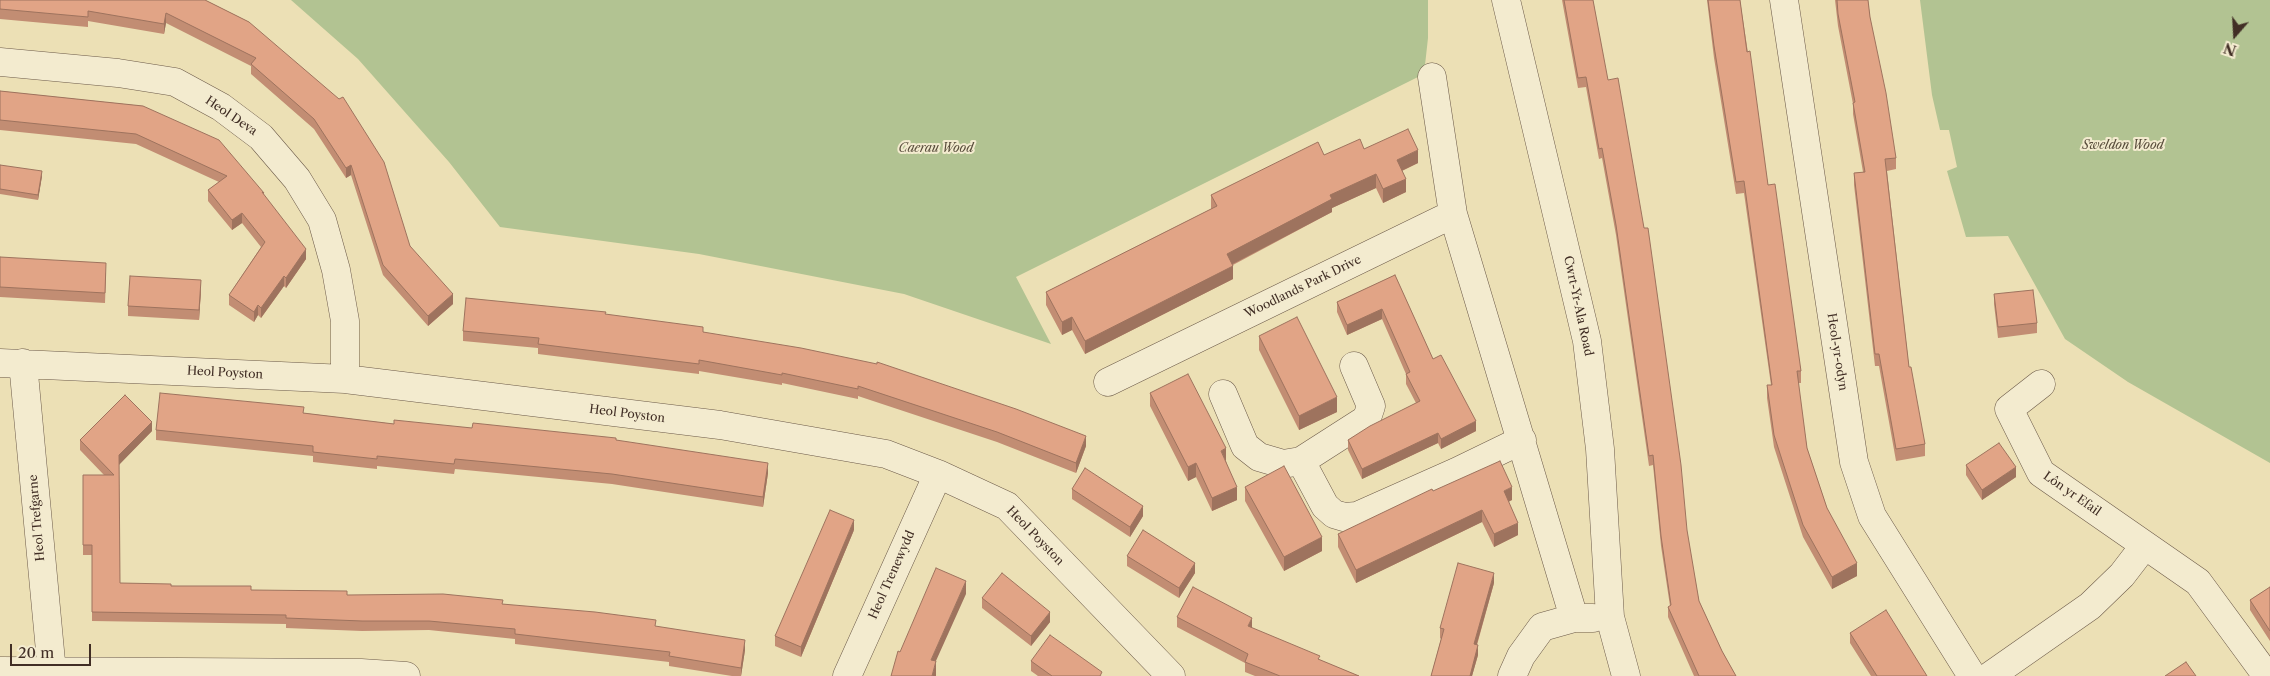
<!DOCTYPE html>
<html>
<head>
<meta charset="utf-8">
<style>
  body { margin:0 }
  #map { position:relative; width:2270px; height:676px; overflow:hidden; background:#ece0b5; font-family:"Libre Caslon Text",serif }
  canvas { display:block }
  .north { position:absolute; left:2210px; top:10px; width:50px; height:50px; -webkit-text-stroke:4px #f3ebcf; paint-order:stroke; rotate:199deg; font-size:14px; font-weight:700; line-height:20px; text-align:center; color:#412e25 }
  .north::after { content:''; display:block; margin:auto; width:18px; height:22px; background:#412e25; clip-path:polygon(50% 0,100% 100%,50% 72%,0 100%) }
  .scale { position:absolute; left:10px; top:644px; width:81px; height:22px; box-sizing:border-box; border:2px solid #412e25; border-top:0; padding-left:6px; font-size:15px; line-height:18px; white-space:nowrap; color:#412e25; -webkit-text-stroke:4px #f3ebcf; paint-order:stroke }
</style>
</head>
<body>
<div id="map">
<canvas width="2270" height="676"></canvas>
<div class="north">N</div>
<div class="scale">20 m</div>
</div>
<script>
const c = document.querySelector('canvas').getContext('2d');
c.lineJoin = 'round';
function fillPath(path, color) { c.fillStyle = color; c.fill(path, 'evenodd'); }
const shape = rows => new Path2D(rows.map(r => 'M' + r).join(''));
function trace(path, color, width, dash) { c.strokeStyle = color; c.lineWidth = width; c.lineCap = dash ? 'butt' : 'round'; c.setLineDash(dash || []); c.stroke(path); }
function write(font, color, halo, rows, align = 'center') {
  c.font = font + ' "Libre Caslon Text",serif'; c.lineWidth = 4; c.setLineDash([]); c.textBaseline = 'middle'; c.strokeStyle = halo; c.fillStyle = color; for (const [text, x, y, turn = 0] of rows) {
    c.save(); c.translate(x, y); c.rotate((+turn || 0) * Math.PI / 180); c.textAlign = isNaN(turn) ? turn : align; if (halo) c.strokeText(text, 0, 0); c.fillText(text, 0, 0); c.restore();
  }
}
fillPath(shape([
  [291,0,1428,0,1428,38,1424,74,1016,277,1051,344,904,294,699,254,500,227,449,162,358,59],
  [1920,0,2270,0,2270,463,2128,382,2065,339,2008,236,1966,237,1947,171,1957,167,1949,130,1940,130,1932,95]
]), '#b2c392');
const minor = shape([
  [1506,0,1587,341,1600,449,1610,617,1626,676],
  [1784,0,1854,462,1872,516,1972,676],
  [0,62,118,73,175,82,221,107,261,137,297,179,322,220,336,270,345,321,345,379],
  [1432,77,1453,214,1574,618],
  [0,363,345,379,720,425,886,454,938,474,1007,506,1171,676],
  [23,363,52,672],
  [1354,366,1371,406,1368,415,1365,420,1301,461,1325,506,1334,514,1344,517,1357,516,1456,472,1522,440],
  [1108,382,1453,214],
  [2041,384,2009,409,2041,473,2198,582,2267,676],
  [1223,394,1245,446,1259,457,1283,464,1301,461],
  [0,671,361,673,406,676],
  [847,676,938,474],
  [1512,676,1521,656,1542,627,1574,618,1593,618],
  [1990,676,2090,606,2122,575,2145,545]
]);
trace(minor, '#6c5a49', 29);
trace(minor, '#f3ebcf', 28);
fillPath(shape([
  [0,0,205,0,249,22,410,246,453,304,428,326,383,275,351,175,346,178,314,129,251,74,251,66,166,23,164,34,88,21,88,27,0,19],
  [1562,0,1593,0,1699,601,1722,651,1736,676,1694,676,1668,617,1668,607,1670,606,1661,546,1653,465,1649,466,1616,235,1602,158,1599,159,1586,87,1578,88],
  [1707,0,1740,0,1768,185,1801,371,1801,383,1798,383,1807,448,1827,508,1857,576,1832,589,1803,537,1774,447,1767,398,1767,385,1771,385,1744,193,1736,194,1714,58],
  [1835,0,1868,0,1870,17,1896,158,1896,169,1887,171,1909,367,1925,444,1925,456,1896,461,1879,366,1875,366,1854,185,1854,173,1863,172,1853,114,1853,104,1838,26],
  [0,91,143,106,264,193,264,195,306,259,286,288,284,286,261,318,258,315,254,322,229,305,229,295,261,247,242,223,232,230,208,201,208,190,219,182,136,144,0,130],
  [1364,149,1418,163,1402,171,1406,192,1383,203,1376,188,1332,208,1332,212,1233,265,1233,279,1085,354,1072,330,1062,335,1046,305,1046,292,1211,209,1211,195,1324,155],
  [0,165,42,176,38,200,0,194],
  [0,257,106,273,105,303,0,297],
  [1395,275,1433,359,1476,431,1441,449,1438,443,1362,479,1348,450,1348,440,1416,403,1406,384,1406,374,1382,319,1347,335,1337,312,1337,302],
  [201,290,199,320,128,316,128,306],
  [1994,294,2037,323,2037,333,1998,338,1994,304],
  [606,315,703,332,1086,446,1076,473,997,442,858,396,858,399,782,383,782,385,699,371,699,374,538,354,538,348,463,341,463,331],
  [1259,336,1337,412,1299,430,1259,350],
  [1150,393,1226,461,1237,500,1212,511,1196,477,1188,481,1150,406],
  [304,413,394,424,472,428,616,440,768,473,763,507,612,484,455,469,454,474,377,466,377,469,313,462,313,456,156,440,156,430],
  [152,431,119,464,120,583,251,590,503,604,656,627,745,650,741,676,732,676,669,666,669,662,515,644,515,639,429,630,362,631,286,628,286,624,92,621,92,555,83,555,83,475,104,475,80,450,80,440],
  [1966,465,2016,477,1982,500,1966,475],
  [1245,487,1322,551,1284,571,1245,501],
  [1072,489,1143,516,1130,537,1072,499],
  [1512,500,1508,502,1518,535,1494,547,1482,522,1356,583,1338,547,1338,534],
  [854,530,801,657,775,646,775,636],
  [1127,556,1195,573,1179,598,1127,566],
  [1494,583,1477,645,1478,655,1472,676,1431,676,1441,639,1440,638,1440,628],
  [2270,587,2270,641,2250,610,2250,600],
  [982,598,1050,622,1031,646,982,608],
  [1177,617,1252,628,1320,660,1359,676,1255,676,1245,672,1245,663,1177,627],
  [1850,633,1927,676,1871,676,1850,643],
  [1031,661,1102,676,1038,676,1031,671]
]), '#c28d73');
fillPath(shape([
  [166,13,166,23,164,34,164,24],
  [1418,150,1418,163,1397,173,1397,160],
  [351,165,351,175,346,178,346,168],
  [42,171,42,176,38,200,38,195],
  [1376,174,1376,188,1332,208,1332,212,1227,267,1227,254,1330,195],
  [1406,179,1406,192,1383,203,1383,189],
  [242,213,242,223,232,230,232,220],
  [306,249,306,259,286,288,286,278],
  [1233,266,1233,279,1085,354,1085,341],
  [284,276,284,286,261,318,261,308],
  [201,280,201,290,199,320,199,310],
  [453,294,453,304,428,326,428,316],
  [258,305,258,315,254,322,254,312],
  [1382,309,1382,319,1347,335,1347,325],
  [1072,317,1072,330,1062,335,1062,322],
  [1337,397,1337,412,1299,430,1299,416],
  [1476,421,1476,431,1441,449,1441,439],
  [152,422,152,431,119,465,119,455],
  [1438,433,1438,443,1362,479,1362,469],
  [1086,436,1086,446,1076,473,1076,463],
  [1226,448,1226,462,1221,451],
  [768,463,768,473,763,507,763,497],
  [1196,463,1196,477,1188,481,1188,467],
  [2016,467,2016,477,1982,500,1982,490],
  [1237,487,1237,500,1212,511,1212,498],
  [1512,487,1512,500,1504,504,1504,491],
  [1143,506,1143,516,1130,537,1130,527],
  [1482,510,1482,522,1356,583,1356,570],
  [854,520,854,530,801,657,801,647],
  [1518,523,1518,535,1494,547,1494,534],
  [1322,537,1322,551,1284,571,1284,557],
  [1195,563,1195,573,1179,598,1179,588],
  [1857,563,1857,576,1832,589,1832,577],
  [1494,573,1494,583,1474,654,1474,644],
  [966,581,966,594,931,672,931,660],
  [1050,612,1050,622,1031,646,1031,636],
  [1252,618,1252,628,1248,636,1248,626],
  [745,640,745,650,741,676,741,668],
  [1478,645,1478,655,1472,676,1470,676],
  [936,661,936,676,932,676]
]), '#9e735e');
const building = shape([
  [0,0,205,0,249,22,339,99,343,97,384,162,410,246,453,294,428,316,383,265,351,165,346,168,314,119,251,64,256,58,166,13,164,24,88,11,88,17,0,9,0,0],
  [1564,0,1593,0,1608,80,1618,78,1644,228,1648,228,1681,465,1687,530,1699,601,1722,651,1736,676,1699,676,1668,607,1671,605,1661,536,1653,455,1649,456,1616,225,1602,148,1599,149,1586,77,1578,78,1564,0],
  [1708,0,1740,0,1747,52,1750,51,1768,185,1775,184,1801,371,1797,371,1807,448,1827,508,1857,563,1832,577,1803,525,1774,435,1767,385,1772,385,1744,181,1736,182,1714,46,1708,0],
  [1837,0,1868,0,1870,17,1886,93,1896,158,1885,159,1909,367,1911,367,1925,444,1896,449,1879,354,1875,354,1854,173,1865,172,1853,103,1855,102,1838,14,1837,0],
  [0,91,143,106,219,140,264,193,262,192,306,249,286,278,284,276,261,308,258,305,254,312,229,295,265,242,242,213,232,220,208,190,227,176,136,134,0,120,0,91],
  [1408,129,1418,150,1397,160,1406,179,1383,189,1376,174,1330,195,1332,199,1227,254,1233,266,1085,341,1072,317,1062,322,1046,292,1217,206,1211,195,1318,142,1324,155,1360,139,1364,149,1408,129],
  [0,165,42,171,38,195,0,189,0,165],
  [0,257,106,263,105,293,0,287,0,257],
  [1395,275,1433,359,1441,355,1476,421,1441,439,1438,433,1362,469,1348,440,1370,426,1420,401,1406,374,1410,372,1382,309,1347,325,1337,302,1395,275],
  [130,276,201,280,199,310,128,306,130,276],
  [2033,290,2037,323,1998,327,1994,294,2033,290],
  [466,298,606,312,605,314,703,327,703,332,801,348,877,364,877,362,1016,409,1086,436,1076,463,997,432,858,386,858,389,782,373,782,375,699,360,699,364,538,344,539,338,463,331,466,298],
  [1297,317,1337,397,1299,416,1259,336,1297,317],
  [1188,374,1226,448,1221,451,1237,487,1212,498,1196,463,1188,467,1150,393,1188,374],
  [160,393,304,407,303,413,394,424,394,420,472,428,473,423,616,438,616,440,768,463,763,497,612,474,455,459,454,464,377,456,377,459,313,452,313,446,156,430,160,393],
  [125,395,152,422,119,455,120,583,171,584,171,586,251,586,251,590,347,591,347,595,443,594,503,600,502,604,595,612,656,620,655,626,745,640,741,668,669,656,670,652,515,634,515,629,429,621,362,621,286,618,286,615,92,612,92,545,83,545,83,475,114,475,80,440,125,395],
  [1999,443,2016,467,1982,490,1966,465,1999,443],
  [1500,461,1512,487,1504,491,1518,523,1494,534,1482,510,1356,570,1338,534,1432,489,1433,491,1500,461],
  [1284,466,1322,537,1284,557,1245,487,1284,466],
  [1085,468,1143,506,1130,527,1072,489,1085,468],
  [830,510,854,520,801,647,775,636,830,510],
  [1143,530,1195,563,1179,588,1127,556,1143,530],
  [1458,563,1494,573,1474,644,1478,645,1470,676,1431,676,1444,629,1440,628,1458,563],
  [936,568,966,581,931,660,936,661,932,676,891,676,898,651,900,652,936,568],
  [1002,573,1050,612,1031,636,982,598,1002,573],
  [1193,587,1252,618,1248,626,1320,656,1318,659,1359,676,1280,676,1245,662,1248,654,1177,617,1193,587],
  [2270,587,2270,631,2250,600,2270,587],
  [1886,610,1927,676,1877,676,1850,633,1886,610],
  [1050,635,1102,672,1100,676,1052,676,1031,661,1050,635],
  [2186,662,2196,676,2165,676,2186,662]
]);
fillPath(building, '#e1a486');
trace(building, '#9e735e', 1);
write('12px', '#412e25', '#f3ebcf', [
  ["Heol Deva",231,116,34],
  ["Woodlands Park Drive",1303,287,-26],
  ["Cwrt-Yr-Ala Road",1578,306,78],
  ["Heol-yr-odyn",1837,352,81],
  ["Heol Poyston",225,373,3],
  ["Heol Poyston",627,414,7],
  ["Lôn yr Efail",2072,494,35],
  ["Heol Trefgarne",37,518,-95],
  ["Heol Poyston",1035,536,46],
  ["Heol Trenewydd",892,575,-66]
]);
write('italic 12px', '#584c3b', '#f3ebcf', [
  ["Sweldon Wood",2123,146],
  ["Caerau Wood",936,149]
]);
</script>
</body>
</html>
